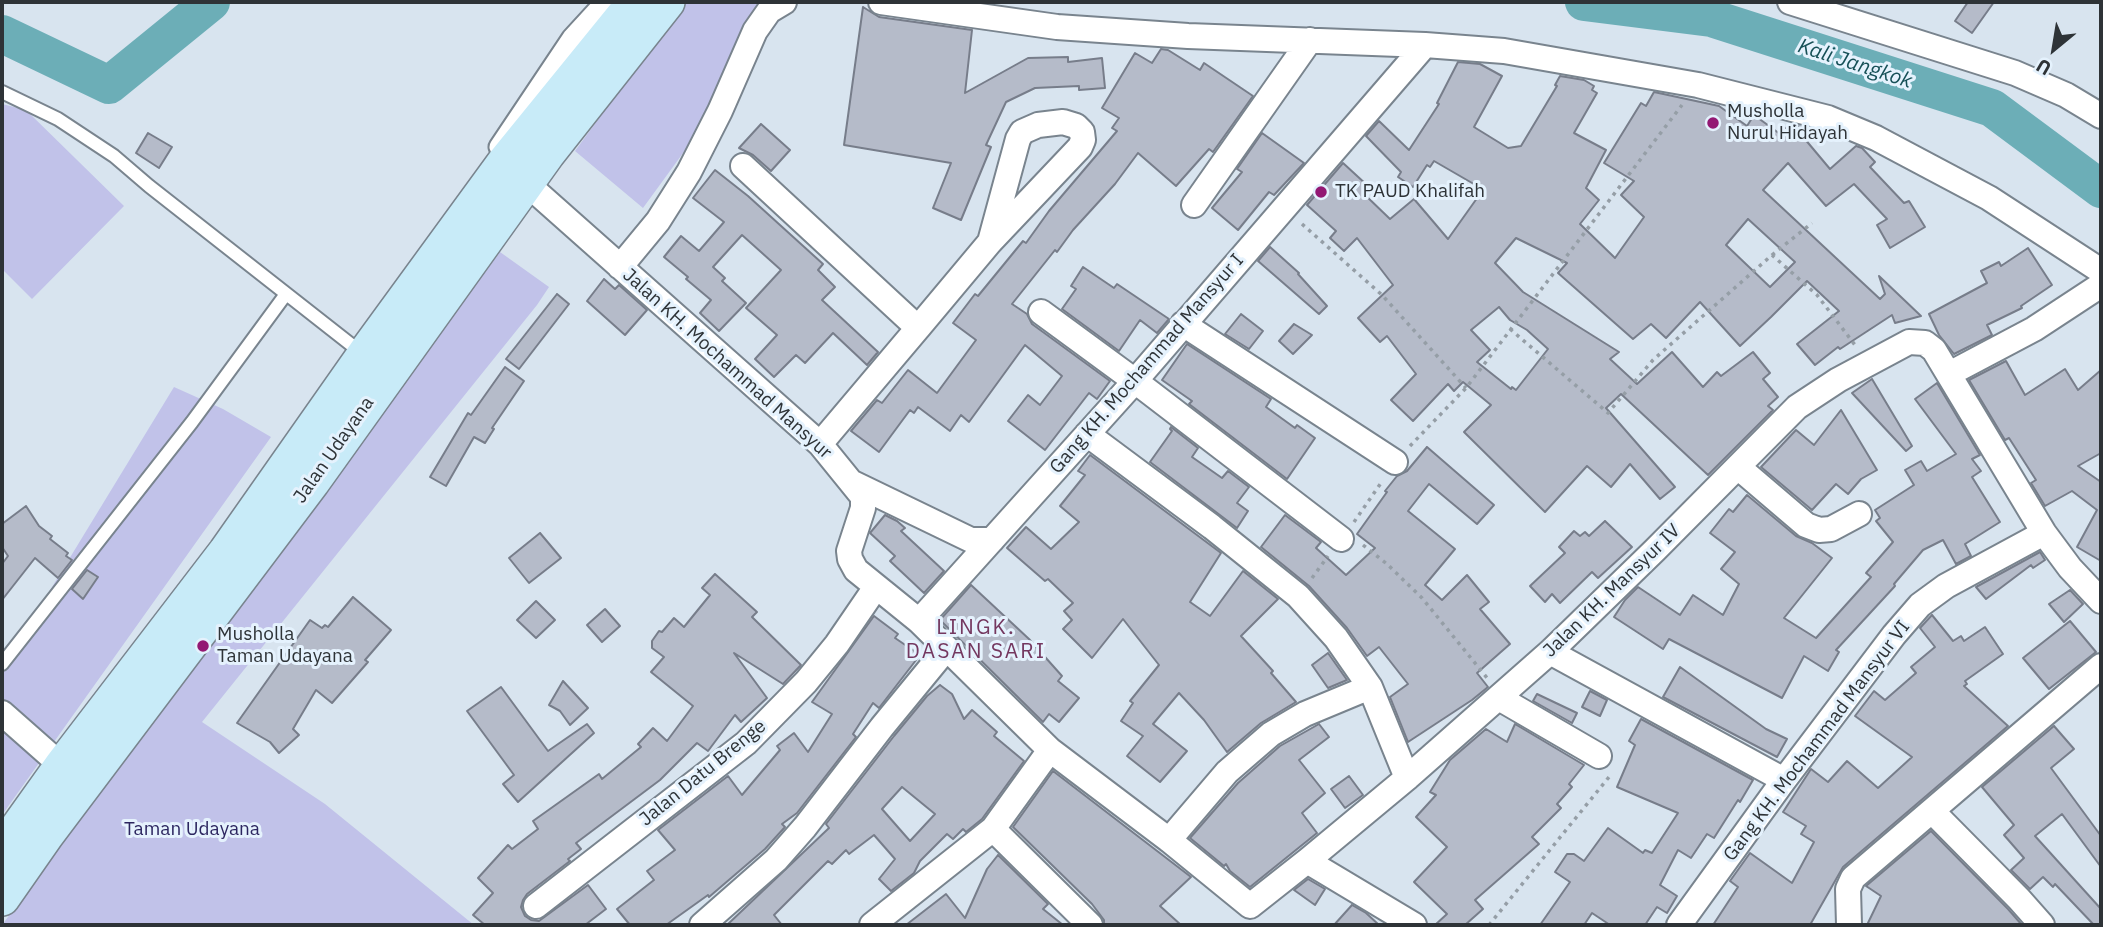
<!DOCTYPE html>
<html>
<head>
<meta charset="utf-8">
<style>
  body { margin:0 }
  #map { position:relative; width:2103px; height:927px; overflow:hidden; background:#d8e4ef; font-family:"IBM Plex Sans",sans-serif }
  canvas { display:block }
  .frame { position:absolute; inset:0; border:4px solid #2e3337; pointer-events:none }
  .north { position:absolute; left:2019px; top:14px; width:70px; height:70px; -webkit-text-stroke:5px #e5f2fd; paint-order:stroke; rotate:210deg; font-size:19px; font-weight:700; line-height:28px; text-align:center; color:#2e3337 }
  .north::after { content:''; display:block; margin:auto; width:24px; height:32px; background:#2e3337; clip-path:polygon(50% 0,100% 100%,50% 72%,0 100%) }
</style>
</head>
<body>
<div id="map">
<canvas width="2103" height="927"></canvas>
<div class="frame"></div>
<div class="north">U</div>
</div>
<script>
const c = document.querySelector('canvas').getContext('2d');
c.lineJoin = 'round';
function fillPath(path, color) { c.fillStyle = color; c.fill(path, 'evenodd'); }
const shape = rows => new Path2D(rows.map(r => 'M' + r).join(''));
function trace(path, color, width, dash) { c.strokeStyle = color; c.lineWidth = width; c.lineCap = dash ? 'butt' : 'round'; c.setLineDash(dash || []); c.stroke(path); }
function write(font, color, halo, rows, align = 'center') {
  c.font = font + ' "IBM Plex Sans",sans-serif'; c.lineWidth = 6; c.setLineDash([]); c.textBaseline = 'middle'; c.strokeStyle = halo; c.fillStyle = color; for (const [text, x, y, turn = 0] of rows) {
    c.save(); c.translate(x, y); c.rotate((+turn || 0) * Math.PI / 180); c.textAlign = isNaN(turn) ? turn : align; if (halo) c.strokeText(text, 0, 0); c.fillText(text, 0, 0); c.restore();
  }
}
fillPath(shape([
  [684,2,793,2,643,208,575,151],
  [2,104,26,110,124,206,32,299,2,269],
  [500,252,549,287,537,305,202,722,325,804,474,925,2,925],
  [174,387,223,409,271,437,2,815,2,669]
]), '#c1c2e9');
trace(shape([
  [1584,2,1711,18,1992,108,2101,189],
  [2,34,109,85,211,2]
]), '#6caeb7', 38);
const building = shape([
  [1968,2,1994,2,1972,33,1955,21,1968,2],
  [863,7,879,17,972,30,965,93,1028,58,1068,57,1068,62,1102,58,1105,88,1079,90,1079,86,1035,88,1006,102,986,145,991,147,961,220,933,208,951,163,844,145,863,7],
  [1161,49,1168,50,1200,70,1204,63,1253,96,1213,152,1209,149,1176,186,1138,153,1115,184,1073,230,1057,252,1055,250,1012,304,1027,314,1032,324,1110,381,1097,399,1089,393,1045,450,1008,421,1028,395,1040,405,1062,376,1025,345,969,422,961,415,950,431,918,407,914,413,910,410,879,452,851,431,877,400,882,403,908,370,937,393,976,340,953,323,975,294,978,296,1023,241,1026,243,1049,211,1117,131,1112,128,1119,118,1102,108,1135,53,1152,63,1161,49],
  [1458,62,1480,64,1502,76,1474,127,1508,148,1521,146,1557,86,1555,85,1560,76,1584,80,1594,86,1592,90,1597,93,1574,133,1606,150,1586,188,1599,200,1580,224,1615,258,1644,217,1621,195,1634,181,1604,163,1641,103,1646,106,1654,92,1719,106,1747,126,1754,115,1780,134,1790,124,1805,128,1810,132,1804,138,1830,169,1856,146,1862,148,1875,162,1870,167,1904,203,1909,201,1925,227,1890,248,1877,225,1887,219,1854,184,1826,206,1788,163,1763,190,1880,299,1885,294,1879,276,1921,316,1895,323,1892,315,1840,349,1838,347,1815,365,1797,344,1839,311,1807,281,1771,317,1740,346,1700,302,1666,338,1651,324,1633,339,1558,273,1567,263,1516,238,1495,263,1523,292,1619,352,1610,359,1637,384,1672,352,1703,387,1717,372,1721,376,1753,352,1770,373,1763,379,1778,397,1768,406,1773,410,1708,475,1621,394,1606,408,1675,487,1660,499,1630,464,1611,487,1587,466,1545,512,1464,432,1491,405,1463,382,1454,391,1448,384,1413,421,1391,400,1416,374,1387,336,1380,342,1358,318,1393,285,1357,238,1344,251,1330,238,1336,231,1307,205,1343,163,1368,186,1363,193,1390,219,1414,199,1448,239,1480,194,1476,191,1479,187,1434,161,1430,167,1427,165,1413,187,1398,177,1401,172,1366,136,1379,121,1409,150,1439,104,1437,103,1458,62],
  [1748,219,1795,262,1770,287,1726,245,1748,219],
  [1499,307,1510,320,1527,330,1548,349,1516,390,1512,387,1511,389,1477,362,1490,350,1471,330,1499,307],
  [761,124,790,150,771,171,753,155,739,148,761,124],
  [148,133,172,147,159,168,136,153,148,133],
  [1262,133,1304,163,1274,195,1269,192,1238,230,1212,208,1242,172,1237,169,1262,133],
  [715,170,748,196,823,264,818,270,835,287,822,300,878,352,867,365,833,333,805,363,796,355,774,377,755,359,777,335,746,308,781,270,742,235,713,267,725,278,722,281,746,303,719,331,700,313,711,300,686,279,688,277,664,257,681,236,699,251,724,222,693,198,715,170],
  [1270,247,1299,273,1298,274,1327,306,1319,314,1258,261,1270,247],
  [2028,248,2052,285,2021,306,2022,308,1987,325,1992,335,1954,354,1939,335,1929,314,1987,283,1981,271,1999,262,2001,266,2028,248],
  [1083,267,1114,288,1117,284,1169,319,1157,333,1140,320,1119,351,1062,309,1076,289,1071,286,1083,267],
  [604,279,615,289,619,285,647,310,625,335,587,301,604,279],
  [557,294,569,304,519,369,506,359,557,294],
  [1241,314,1263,331,1249,349,1225,334,1241,314],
  [1294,324,1312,335,1293,354,1279,341,1294,324],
  [1187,344,1271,399,1266,407,1295,428,1297,425,1315,438,1287,479,1189,404,1192,401,1162,380,1187,344],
  [2006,361,2025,395,2065,369,2078,390,2101,370,2101,453,2078,466,2101,482,2101,561,2077,547,2097,510,2072,491,2045,506,2031,483,2036,480,2009,438,2005,440,1969,380,2006,361],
  [505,367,524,381,492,428,494,429,485,443,474,437,446,486,430,477,468,413,471,415,505,367],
  [1872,379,1912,446,1906,451,1852,393,1872,379],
  [1937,383,1980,455,1972,459,1981,471,1972,477,2000,522,1965,544,1971,556,1956,564,1943,540,1923,550,1894,584,1895,586,1836,650,1839,652,1828,671,1804,656,1782,698,1669,639,1663,649,1614,617,1625,600,1638,587,1680,615,1693,595,1723,615,1739,584,1721,569,1735,552,1710,533,1729,509,1733,512,1747,495,1796,536,1812,543,1832,558,1784,618,1816,638,1871,577,1866,573,1893,542,1876,521,1880,518,1875,510,1914,485,1905,470,1921,461,1927,471,1956,454,1915,399,1937,383],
  [1841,410,1877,470,1861,479,1848,494,1836,484,1812,510,1761,467,1796,430,1814,445,1841,410],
  [1171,427,1198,448,1192,457,1222,478,1228,471,1249,487,1237,503,1248,511,1237,528,1150,462,1172,431,1170,429,1171,427],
  [1427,447,1494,505,1477,524,1429,484,1408,511,1455,549,1425,585,1442,600,1467,575,1489,602,1480,609,1510,644,1477,673,1488,687,1472,700,1408,742,1390,697,1408,684,1379,647,1367,656,1347,628,1309,586,1261,547,1285,515,1321,542,1316,548,1346,575,1375,548,1357,534,1387,492,1385,491,1397,476,1407,471,1427,447],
  [1090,455,1221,553,1190,602,1210,616,1243,571,1278,599,1241,636,1273,671,1271,673,1296,702,1261,723,1227,752,1204,720,1179,693,1153,724,1187,751,1160,782,1127,756,1143,736,1121,721,1133,703,1130,701,1159,665,1123,619,1092,658,1063,629,1072,620,1064,611,1073,603,1048,579,1045,581,1007,548,1026,527,1051,549,1079,522,1060,506,1085,475,1078,471,1090,455],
  [26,506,39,526,52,536,50,539,68,553,66,556,72,560,58,578,35,558,2,600,2,564,8,556,2,547,2,524,26,506],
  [885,515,897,521,905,528,901,531,944,571,924,593,890,561,895,556,870,533,885,515],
  [1605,521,1632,547,1598,578,1592,572,1560,603,1552,594,1545,602,1530,586,1565,553,1559,547,1574,531,1580,536,1585,532,1589,536,1605,521],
  [540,533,561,558,529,583,509,558,540,533],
  [2040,552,2045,560,2033,568,2031,565,1986,599,1976,587,2040,552],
  [87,570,98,577,83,599,72,589,87,570],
  [715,574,757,612,752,617,801,665,783,684,734,653,767,698,741,722,735,715,708,751,697,743,660,780,576,843,581,849,568,859,570,861,527,894,523,900,521,907,525,916,531,920,539,921,588,885,606,909,585,925,485,925,473,915,493,893,478,878,508,845,512,849,538,829,533,821,599,774,602,779,641,747,638,744,653,728,667,741,693,706,651,672,664,657,652,648,652,641,659,631,662,632,674,618,684,627,710,595,702,588,715,574],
  [971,585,1029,639,1062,676,1058,681,1079,698,1059,722,1049,714,1043,722,940,620,971,585],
  [2070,590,2083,604,2064,622,2049,604,2070,590],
  [353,597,391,630,365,660,368,662,332,703,316,690,293,729,299,735,279,753,270,742,237,723,310,620,322,628,325,625,328,627,353,597],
  [536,601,555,620,536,638,517,620,536,601],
  [605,609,620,626,602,642,587,625,605,609],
  [1932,615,1953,641,1961,636,1964,641,1985,627,2003,654,1965,681,1967,684,1964,686,2008,726,1843,867,1810,925,1713,925,1738,887,1730,881,1750,853,1792,883,1814,842,1801,834,1806,826,1783,812,1811,769,1828,782,1847,761,1878,788,1912,757,1855,716,1874,691,1885,700,1916,673,1911,667,1935,647,1920,628,1932,615],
  [874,616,898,634,895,638,920,655,879,708,873,703,853,734,856,737,797,813,782,824,785,827,765,849,709,897,708,895,666,925,630,925,617,909,654,880,647,871,675,850,658,830,728,776,742,795,780,750,777,746,794,733,808,752,832,714,812,702,874,616],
  [2070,621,2096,652,2049,689,2023,658,2070,621],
  [1328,653,1347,680,1328,688,1312,665,1328,653],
  [1680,667,1766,729,1787,739,1777,757,1663,697,1680,667],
  [563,681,588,708,570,725,560,711,549,705,563,681],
  [940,685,952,694,964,719,972,710,997,732,994,736,1024,761,982,819,966,832,963,829,953,839,947,834,920,861,914,873,891,891,879,879,895,859,874,835,849,854,846,850,832,864,828,861,774,915,782,925,727,925,829,828,826,824,894,736,927,696,940,685],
  [902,787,935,814,910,841,882,809,902,787],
  [501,687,548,751,587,724,594,733,518,802,503,784,514,775,467,711,501,687],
  [1590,691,1607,700,1600,716,1582,707,1590,691],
  [1537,694,1577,713,1572,723,1533,701,1537,694],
  [1641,719,1753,780,1740,802,1738,800,1714,838,1707,834,1691,858,1678,850,1660,885,1677,896,1667,913,1657,907,1645,925,1610,925,1592,913,1584,925,1540,925,1570,882,1555,872,1567,854,1574,854,1584,861,1608,828,1643,853,1645,850,1652,853,1678,813,1617,787,1635,745,1629,741,1641,719],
  [1319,724,1329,737,1299,760,1325,793,1302,813,1317,833,1250,887,1230,871,1226,864,1224,866,1190,838,1238,783,1280,746,1319,724],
  [1515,724,1584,765,1569,784,1572,787,1557,804,1561,808,1532,837,1539,844,1475,900,1483,909,1465,925,1435,925,1447,914,1414,882,1447,847,1416,817,1436,795,1430,792,1450,760,1486,729,1507,742,1515,724],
  [2054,726,2074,749,2051,768,2101,836,2101,867,2062,814,2035,836,2101,909,2101,925,2094,925,2055,884,2053,887,2043,877,2030,889,2011,870,2024,858,2004,835,2014,825,1982,787,2054,726],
  [1053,771,1191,877,1160,906,1181,925,1104,925,1104,920,1092,904,1013,827,1053,771],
  [1349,776,1363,795,1345,808,1331,789,1349,776],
  [1931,831,2008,909,2022,925,1867,925,1881,896,1866,886,1931,831],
  [998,855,1048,904,1043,909,1063,925,906,925,946,894,965,918,987,869,998,855],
  [1308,879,1325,889,1315,905,1294,890,1308,879],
  [1352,905,1366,913,1379,925,1334,925,1352,905]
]);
fillPath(building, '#b5bbc9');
trace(building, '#777d8a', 2);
const service = shape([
  [2,92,58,119,114,156,149,186,363,354],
  [2,664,192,422,286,294]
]);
const pedestrian = shape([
  [499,147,572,38,605,2]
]);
const minor = shape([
  [881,2,1057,27,1188,36,1425,45,1504,51,1698,85,1828,118,1876,138,1989,198,2101,271],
  [1790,2,2015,73,2066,95,2101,116],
  [743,166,918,328,820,444],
  [526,183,820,444,863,497,863,508,849,551,850,559,856,570,919,621,1050,750,1169,840,1250,906,1307,861,1414,925],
  [1194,205,1310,40],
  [620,267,658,221,689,172,720,111,755,31,769,11,784,2],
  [1041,312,1135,381,1341,539],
  [1183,324,1395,462],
  [918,328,990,242,1080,147,1083,140,1082,132,1076,126,1063,122,1038,125,1022,132,1018,139,990,242],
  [1949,374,2034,329,2101,285],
  [1087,434,1212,527,1298,596,1336,638,1370,687,1407,778],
  [1738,467,1806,525,1819,530,1831,529,1859,514],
  [853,483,971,540,992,540],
  [919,621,1135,381,1425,45],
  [1550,652,1784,780],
  [1499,698,1599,756],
  [2,713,62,766],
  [1933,812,2019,899,2042,925],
  [993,829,1090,925],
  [1169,840,1227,772,1271,734,1305,714,1370,687],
  [1307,861,1407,778,1550,652,1655,550,1797,407,1838,380,1909,342,1925,343,1934,350,2044,533,2070,568,2101,601],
  [536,906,746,743,806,682,837,644,876,587],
  [702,925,776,860,805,827,882,727,946,649],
  [872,925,993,829,1050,750],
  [1679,925,1784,780,1894,635,1920,605,1946,586,2044,533],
  [1849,925,1848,889,1853,878,2101,666]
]);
const secondary = shape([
  [2,850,62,766,226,552,370,347,505,162,635,2],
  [2,898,46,835,312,482,547,154,667,2]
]);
trace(service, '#79848e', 16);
trace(pedestrian, '#79848e', 23);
trace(minor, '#79848e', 28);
trace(secondary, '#79848e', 38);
trace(shape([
  [1302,224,1382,295,1466,388],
  [1772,255,1812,223],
  [1510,329,1608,413,1653,360,1772,255,1817,295,1855,345],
  [1410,446,1466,388,1682,105],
  [1354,522,1383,480],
  [1363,545,1387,564,1422,598,1488,679],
  [1312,578,1328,556],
  [1489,925,1609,777]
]), '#959ea6', 3.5, [3.5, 5]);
trace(service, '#fff', 12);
trace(pedestrian, '#fff', 19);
trace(minor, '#fff', 24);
trace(secondary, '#c8ebf8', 35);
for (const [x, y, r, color] of [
  [1713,123,7,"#931873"],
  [1321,192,7,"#931873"],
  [203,646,7,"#931873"]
]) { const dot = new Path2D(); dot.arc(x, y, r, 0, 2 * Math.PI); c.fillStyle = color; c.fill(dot); trace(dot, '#e5f2fd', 2.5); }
write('19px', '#2e3337', '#e5f2fd', [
  ["Musholla",1727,112],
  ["Nurul Hidayah",1727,134],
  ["TK PAUD Khalifah",1335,192],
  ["Musholla",217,635],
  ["Taman Udayana",217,657]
], 'left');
write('19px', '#2e3337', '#e5f2fd', [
  ["Jalan KH. Mochammad Mansyur",727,364,42],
  ["Gang KH. Mochammad Mansyur I",1147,364,-49],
  ["Jalan Udayana",334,450,-55],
  ["Jalan KH. Mansyur IV",1612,591,-44],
  ["Gang KH. Mochammad Mansyur VI",1817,741,-53],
  ["Jalan Datu Brenge",703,773,-39]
]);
write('19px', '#2c2660', '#e5f2fd', [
  ["Taman Udayana",192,830]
]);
write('italic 21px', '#165057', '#e5f2fd', [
  ["Kali Jangkok",1855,64,18]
]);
c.letterSpacing = '2px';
write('21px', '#743860', '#e5f2fd', [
  ["LINGK.",976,628],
  ["DASAN SARI",976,652]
]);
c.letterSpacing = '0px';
</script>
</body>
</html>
